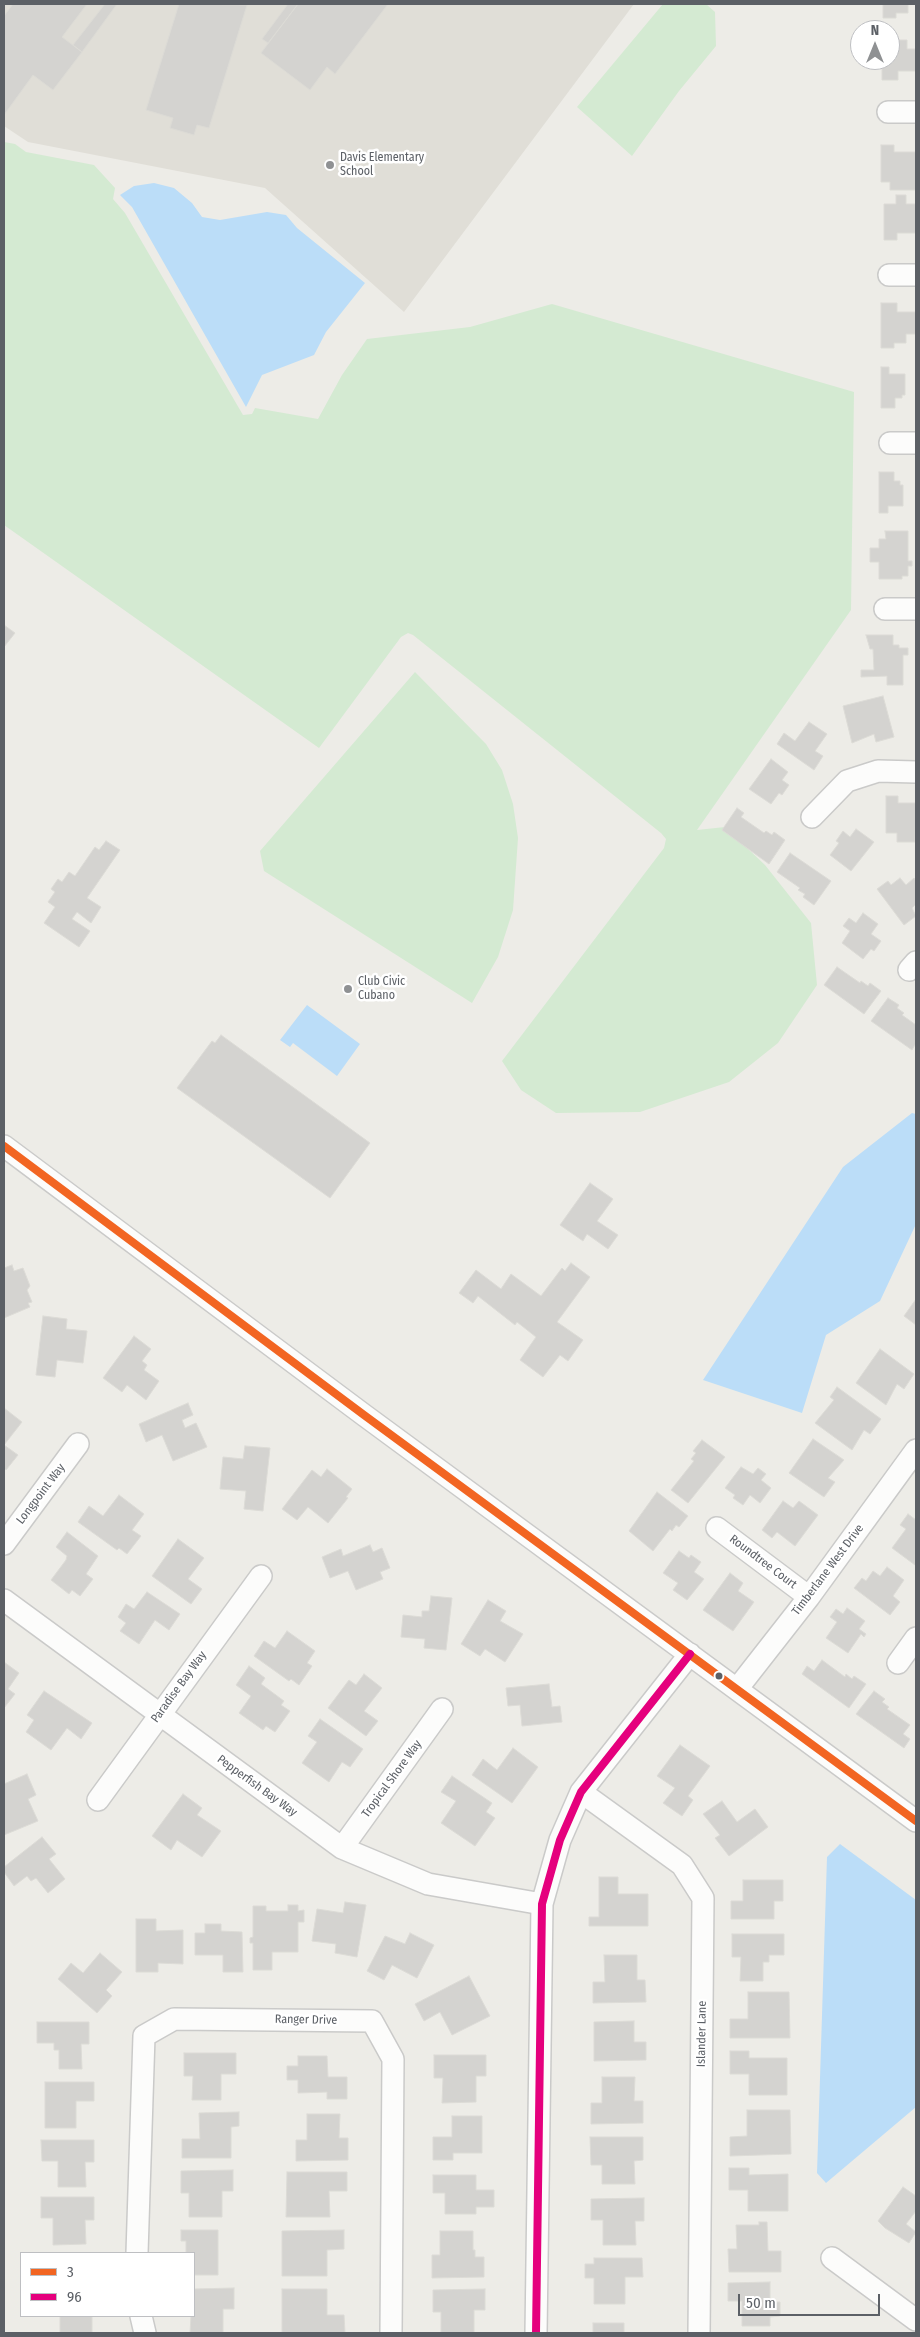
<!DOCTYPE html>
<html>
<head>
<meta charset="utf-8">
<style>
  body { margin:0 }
  #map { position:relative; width:920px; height:2337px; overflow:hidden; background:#edece7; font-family:"Fira Sans Condensed",sans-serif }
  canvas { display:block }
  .frame { position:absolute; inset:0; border:5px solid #5c6066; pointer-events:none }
  .legend { position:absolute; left:20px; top:2252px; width:175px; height:65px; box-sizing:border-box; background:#fff; border:1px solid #bebfc2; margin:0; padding:6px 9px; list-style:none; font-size:15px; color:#5c6066 }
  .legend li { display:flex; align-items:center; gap:10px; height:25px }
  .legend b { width:25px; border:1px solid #bebfc2 }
  .north { position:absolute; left:850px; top:20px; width:50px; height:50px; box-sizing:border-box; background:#fff; border:1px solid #bebfc2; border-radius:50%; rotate:0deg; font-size:14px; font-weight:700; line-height:20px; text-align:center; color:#5c6066 }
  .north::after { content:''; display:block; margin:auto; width:18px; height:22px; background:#8f9193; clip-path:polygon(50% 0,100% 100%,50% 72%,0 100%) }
  .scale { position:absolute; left:738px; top:2294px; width:142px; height:22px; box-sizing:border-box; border:2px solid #5c6066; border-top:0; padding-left:6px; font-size:15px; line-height:18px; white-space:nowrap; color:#5c6066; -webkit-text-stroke:4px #fff; paint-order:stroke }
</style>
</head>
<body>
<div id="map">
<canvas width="920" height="2337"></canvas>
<div class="frame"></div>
<ul class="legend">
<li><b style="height:6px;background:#f26522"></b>3</li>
<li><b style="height:6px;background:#e5007d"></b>96</li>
</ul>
<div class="north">N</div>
<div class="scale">50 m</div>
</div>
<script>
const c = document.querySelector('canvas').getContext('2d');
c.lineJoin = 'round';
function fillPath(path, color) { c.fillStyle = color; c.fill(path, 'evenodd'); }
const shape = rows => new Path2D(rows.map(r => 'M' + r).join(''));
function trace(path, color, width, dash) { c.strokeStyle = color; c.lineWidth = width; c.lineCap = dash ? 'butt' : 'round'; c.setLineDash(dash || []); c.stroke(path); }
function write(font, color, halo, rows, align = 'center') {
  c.font = font + ' "Fira Sans Condensed",sans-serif'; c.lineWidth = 5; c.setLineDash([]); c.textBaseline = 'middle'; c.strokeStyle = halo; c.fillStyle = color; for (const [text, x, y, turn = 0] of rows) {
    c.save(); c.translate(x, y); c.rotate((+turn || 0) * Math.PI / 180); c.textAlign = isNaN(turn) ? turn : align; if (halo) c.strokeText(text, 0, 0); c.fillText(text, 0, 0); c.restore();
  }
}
fillPath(shape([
  [4,4,634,4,404,312,265,188,28,142,4,126]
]), '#e0ded7');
fillPath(shape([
  [663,4,706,4,715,12,716,46,679,91,632,156,577,107],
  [4,142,15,144,26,152,94,165,115,188,113,199,125,213,243,415,252,414,255,408,318,419,342,375,367,339,470,327,552,304,854,392,851,610,697,830,725,827,765,865,811,923,817,985,778,1043,729,1082,640,1112,556,1113,521,1090,502,1061,664,848,666,839,661,833,413,635,408,633,401,637,319,748,4,525],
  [415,672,486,744,502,770,513,804,518,838,513,910,498,957,472,1003,264,871,260,851]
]), '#d4ead2');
fillPath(shape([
  [154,183,174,188,192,203,202,217,220,220,267,212,286,215,297,228,365,283,326,332,314,355,262,375,246,407,132,207,120,195,134,186],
  [307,1005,360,1044,337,1076,293,1043,290,1047,280,1040],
  [912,1113,916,1114,916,1224,880,1301,826,1335,802,1413,703,1380,843,1167],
  [840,1844,916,1900,916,2107,826,2183,817,2173,827,1857]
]), '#bbddf8');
const building = shape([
  [13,4,87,4,62,37,82,52,53,90,33,75,4,115,4,16,13,4],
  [105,4,117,4,82,52,73,45,105,4],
  [179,4,247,5,209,128,197,125,194,135,170,128,173,118,146,110,179,4],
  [288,4,298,4,268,43,262,39,288,4],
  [298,4,388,4,335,74,327,67,310,90,261,53,298,4],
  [883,4,916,4,908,4,908,13,896,13,896,18,883,18,883,4],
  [890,35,895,35,895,40,907,40,907,49,916,49,916,71,898,71,898,80,882,80,882,60,890,60,890,35],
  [881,145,894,145,894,152,916,152,916,190,890,190,890,182,881,182,881,145],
  [896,195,906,195,906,204,916,204,916,233,897,233,897,240,884,240,884,204,896,204,896,195],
  [881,303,897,303,897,312,916,312,916,334,906,334,906,343,894,343,894,348,881,348,881,303],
  [881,367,889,367,889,374,905,374,905,395,902,395,902,398,895,398,895,408,881,408,881,367],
  [879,472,894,472,894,481,900,481,900,485,903,485,903,506,888,506,888,513,879,513,879,472],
  [885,531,908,531,908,561,912,561,912,566,908,566,908,576,902,576,902,579,879,579,879,562,870,562,870,548,879,548,879,539,886,539,885,531],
  [4,625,15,633,4,647,4,625],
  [866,635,893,635,893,645,899,645,899,648,908,648,908,655,903,655,903,685,887,685,887,676,861,677,861,670,874,670,873,649,870,649,866,635],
  [883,696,894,737,876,742,874,734,852,743,843,706,883,696],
  [809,722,827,734,815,751,823,756,814,770,777,744,784,733,795,741,809,722],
  [771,759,788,772,782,780,789,785,782,795,779,793,771,804,749,789,771,759],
  [886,796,898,796,898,803,916,803,915,842,897,842,897,833,886,833,886,796],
  [737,808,744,813,741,817,764,833,766,831,772,835,774,832,785,840,769,864,722,830,737,808],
  [856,829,874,842,851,871,830,855,839,843,836,841,843,831,850,837,856,829],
  [106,841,120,850,87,898,101,907,91,923,77,912,72,919,90,931,79,947,44,923,55,907,48,902,55,892,51,889,58,879,62,882,69,872,75,876,95,847,99,850,106,841],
  [790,853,831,881,814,905,803,897,805,894,798,890,800,888,777,872,790,853],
  [900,878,906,885,914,878,916,881,916,904,912,908,916,916,904,925,877,889,888,881,891,885,900,878],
  [863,913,878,924,871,934,881,941,874,951,871,949,863,959,842,943,850,931,843,926,849,918,856,923,863,913],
  [837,967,860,983,861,981,868,986,870,983,881,991,864,1014,824,985,837,967],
  [888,998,899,1005,897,1008,904,1013,902,1015,916,1025,916,1043,912,1050,871,1021,888,998],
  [221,1035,370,1143,330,1198,177,1088,212,1041,215,1043,221,1035],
  [590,1183,613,1199,597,1221,618,1235,608,1249,587,1234,583,1241,560,1225,590,1183],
  [571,1263,590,1277,557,1322,583,1340,568,1361,560,1355,543,1377,520,1360,536,1337,517,1322,515,1325,478,1296,473,1303,459,1293,476,1270,501,1289,511,1274,541,1296,562,1268,565,1271,571,1263],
  [12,1265,14,1271,23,1268,30,1286,27,1290,32,1302,28,1303,30,1307,4,1318,4,1268,12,1265],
  [916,1299,916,1325,904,1316,916,1299],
  [43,1316,67,1319,66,1329,87,1331,83,1363,57,1360,55,1377,36,1375,43,1316],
  [134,1336,151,1349,142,1361,147,1365,144,1370,159,1381,146,1400,127,1385,122,1392,103,1378,134,1336],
  [880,1349,914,1374,904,1389,897,1384,886,1405,856,1383,880,1349],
  [837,1387,881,1419,870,1434,864,1430,852,1450,815,1423,834,1400,830,1397,837,1387],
  [188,1403,193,1415,182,1420,185,1428,196,1423,207,1447,173,1461,162,1435,146,1442,139,1424,188,1403],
  [4,1408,22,1422,4,1445,18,1455,6,1470,4,1468,4,1408],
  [813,1439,844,1460,828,1478,835,1482,824,1497,789,1473,813,1439],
  [702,1440,725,1457,688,1503,671,1490,694,1461,691,1459,696,1453,693,1451,702,1440],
  [245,1446,270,1448,263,1511,244,1509,246,1491,220,1489,223,1457,243,1459,245,1446],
  [741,1467,753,1474,758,1468,766,1474,761,1480,771,1488,760,1503,750,1495,743,1505,733,1498,735,1495,725,1488,741,1467],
  [327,1469,352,1489,346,1497,348,1498,328,1523,308,1507,297,1520,282,1509,312,1470,321,1477,327,1469],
  [657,1492,688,1516,679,1527,676,1525,672,1531,670,1529,653,1551,629,1531,657,1492],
  [119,1495,144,1514,132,1530,141,1536,127,1554,119,1548,117,1550,78,1522,89,1506,103,1516,119,1495],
  [783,1501,793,1508,799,1501,818,1515,795,1546,777,1532,772,1538,762,1530,783,1501],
  [908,1514,916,1520,915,1565,892,1548,906,1529,900,1525,908,1514],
  [67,1532,98,1556,86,1574,93,1579,80,1596,72,1590,69,1594,51,1580,66,1560,67,1556,56,1547,67,1532],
  [178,1539,204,1558,188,1579,202,1589,191,1604,152,1576,178,1539],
  [370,1545,373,1552,382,1548,390,1568,380,1572,383,1579,356,1590,348,1571,330,1578,322,1557,341,1549,343,1556,370,1545],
  [679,1551,689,1558,691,1555,701,1562,694,1572,704,1579,687,1600,673,1590,678,1583,663,1573,679,1551],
  [887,1567,904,1580,893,1596,900,1602,890,1615,854,1588,862,1578,866,1581,873,1571,880,1576,887,1567],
  [730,1573,743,1583,738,1591,754,1602,733,1631,703,1610,730,1573],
  [147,1592,180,1614,169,1630,155,1620,139,1644,120,1631,126,1623,118,1617,126,1604,134,1609,147,1592],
  [431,1596,452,1598,446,1650,424,1648,425,1639,401,1637,403,1615,422,1617,422,1611,429,1611,431,1596],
  [488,1600,506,1611,500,1621,523,1634,505,1662,485,1649,480,1656,461,1644,488,1600],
  [847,1608,865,1621,859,1629,866,1634,864,1637,861,1634,848,1653,826,1638,837,1622,830,1617,836,1609,843,1614,847,1608],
  [287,1631,315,1651,307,1663,312,1666,299,1685,291,1679,289,1681,254,1656,264,1641,275,1648,287,1631],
  [822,1660,845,1677,846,1674,852,1679,854,1676,866,1684,849,1708,802,1674,807,1666,814,1671,822,1660],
  [4,1662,19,1673,8,1689,15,1694,4,1708,4,1662],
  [249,1666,265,1678,261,1684,284,1701,281,1705,290,1711,275,1732,266,1726,263,1730,239,1713,251,1696,236,1685,249,1666],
  [364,1674,382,1688,364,1711,378,1721,366,1736,328,1708,349,1680,356,1685,364,1674],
  [549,1684,552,1707,560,1706,562,1722,522,1726,520,1705,508,1706,506,1688,549,1684],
  [44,1691,92,1723,81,1739,67,1728,51,1750,26,1732,34,1720,27,1715,44,1691],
  [874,1691,885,1699,882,1702,889,1707,887,1709,910,1725,903,1734,910,1739,904,1748,856,1714,874,1691],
  [320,1719,363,1749,350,1767,342,1762,329,1782,302,1763,317,1742,308,1736,320,1719],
  [680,1745,710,1766,688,1796,693,1800,682,1816,663,1803,675,1788,657,1776,680,1745],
  [513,1748,538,1767,512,1803,472,1775,483,1759,497,1770,513,1748],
  [27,1774,36,1795,28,1799,38,1821,4,1835,4,1784,27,1774],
  [452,1776,492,1803,486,1812,495,1818,475,1846,441,1823,456,1801,441,1792,452,1776],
  [183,1794,202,1808,197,1815,221,1831,202,1857,177,1840,171,1850,152,1836,183,1794],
  [722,1801,737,1822,755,1809,768,1827,729,1856,715,1838,720,1835,703,1814,722,1801],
  [42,1837,56,1854,49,1859,65,1879,48,1893,36,1878,31,1881,27,1876,14,1886,4,1872,4,1867,42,1837],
  [599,1877,618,1877,618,1894,648,1894,648,1926,589,1926,589,1917,599,1917,599,1877],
  [743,1880,783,1880,783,1901,774,1901,774,1919,731,1919,731,1901,743,1901,743,1880],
  [345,1902,366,1905,357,1957,335,1953,336,1944,312,1941,317,1909,343,1913,345,1902],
  [288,1905,298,1905,298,1911,304,1910,304,1922,298,1922,298,1952,272,1952,272,1970,253,1970,253,1943,250,1943,250,1938,253,1937,253,1906,266,1906,266,1911,288,1911,288,1905],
  [136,1919,156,1919,156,1931,183,1930,183,1964,158,1963,158,1972,136,1972,136,1919],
  [205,1924,221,1924,221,1931,242,1932,243,1972,223,1972,223,1955,195,1955,195,1933,205,1933,205,1924],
  [410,1933,434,1945,417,1978,392,1965,384,1980,367,1971,385,1936,405,1944,410,1933],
  [732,1934,784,1934,784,1955,769,1955,769,1962,763,1962,763,1981,740,1981,741,1957,732,1957,732,1934],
  [100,1953,122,1972,106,1990,112,1996,97,2013,58,1979,71,1963,83,1973,100,1953],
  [604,1955,637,1955,637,1980,645,1980,646,2002,593,2003,593,1982,605,1982,604,1955],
  [469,1976,490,2016,452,2035,440,2012,424,2021,415,2004,469,1976],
  [748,1992,789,1992,790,2038,730,2038,730,2019,748,2019,748,1992],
  [634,2021,634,2042,646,2042,646,2060,594,2061,594,2022,634,2021],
  [37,2022,89,2022,89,2044,81,2044,82,2069,59,2069,59,2050,54,2050,54,2043,37,2043,37,2022],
  [730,2051,749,2051,749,2058,787,2058,787,2095,749,2095,749,2074,730,2074,730,2051],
  [184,2053,236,2053,236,2074,221,2074,221,2100,192,2100,193,2076,184,2076,184,2053],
  [434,2055,486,2055,486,2076,476,2076,476,2102,442,2103,443,2078,434,2078,434,2055],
  [298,2056,327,2056,328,2077,347,2077,347,2099,327,2099,327,2092,298,2093,298,2080,287,2080,287,2066,298,2066,298,2056],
  [602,2077,635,2077,634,2101,643,2101,643,2123,591,2124,591,2103,602,2103,602,2077],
  [45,2082,94,2082,94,2101,76,2101,76,2128,45,2128,45,2082],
  [747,2110,790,2110,791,2154,730,2156,730,2137,747,2136,747,2110],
  [239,2112,239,2126,231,2127,231,2158,182,2158,182,2139,200,2139,199,2113,239,2112],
  [307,2114,340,2114,339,2138,348,2138,348,2160,296,2161,296,2140,307,2140,307,2114],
  [452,2116,482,2116,482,2153,453,2153,453,2160,433,2160,433,2137,452,2137,452,2116],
  [590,2137,643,2137,643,2160,634,2161,635,2184,602,2184,602,2165,591,2165,590,2137],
  [41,2140,94,2140,94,2162,85,2162,86,2187,58,2187,58,2161,42,2161,41,2140],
  [729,2168,749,2168,749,2175,788,2174,788,2211,748,2211,748,2190,729,2190,729,2168],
  [233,2170,233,2191,222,2191,222,2217,189,2217,189,2193,181,2193,181,2171,233,2170],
  [287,2172,347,2172,347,2191,329,2191,330,2217,286,2217,287,2172],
  [433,2175,476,2175,476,2190,494,2190,494,2207,476,2207,476,2214,445,2214,445,2193,433,2193,433,2175],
  [903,2187,916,2196,916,2211,906,2224,916,2232,909,2243,885,2228,878,2221,903,2187],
  [41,2197,94,2197,94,2220,85,2220,86,2244,53,2245,53,2218,41,2218,41,2197],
  [644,2198,644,2221,635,2221,636,2245,603,2245,603,2220,591,2220,591,2199,644,2198],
  [759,2222,767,2222,768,2251,781,2251,781,2272,729,2272,728,2249,737,2249,736,2225,759,2225,759,2222],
  [181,2230,218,2230,218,2275,194,2275,194,2253,186,2253,186,2241,181,2241,181,2230],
  [344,2230,344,2249,327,2250,327,2276,282,2276,282,2231,344,2230],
  [440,2231,473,2231,473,2250,475,2250,475,2257,484,2257,484,2277,432,2278,432,2255,440,2255,440,2231],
  [594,2258,642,2258,643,2277,625,2277,625,2304,594,2304,594,2278,585,2278,585,2264,594,2264,594,2258],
  [770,2282,770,2302,780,2302,780,2316,770,2317,770,2326,742,2326,742,2301,728,2301,728,2283,770,2282],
  [234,2288,234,2309,223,2309,223,2333,190,2333,191,2316,194,2316,194,2289,234,2288],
  [282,2289,327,2289,327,2315,344,2315,345,2333,282,2333,282,2289],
  [485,2289,485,2310,474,2310,474,2333,441,2333,441,2312,433,2312,433,2290,485,2289],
  [60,2316,92,2316,92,2333,60,2333,60,2316],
  [593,2323,624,2323,624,2333,582,2333,593,2333,593,2323]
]);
fillPath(building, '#d4d3d0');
trace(building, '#dcdbd6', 1);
const minor = shape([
  [888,112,916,112],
  [889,275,916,275],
  [890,443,916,443],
  [885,609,916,609],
  [812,817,847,781,878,771,916,772],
  [909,970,916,962],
  [4,1146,364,1415,916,1821],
  [717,1528,809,1597],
  [4,1544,78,1444],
  [4,1600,342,1848,428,1884,542,1904],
  [898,1663,916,1638],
  [737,1689,809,1597,916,1450],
  [581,1792,682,1865,703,1898,699,2333],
  [98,1800,261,1576],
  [342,1848,442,1709],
  [137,2253,144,2036,174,2019,372,2021,393,2059,391,2333],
  [832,2258,916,2320],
  [141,2316,145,2333],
  [536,2333,542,1904,560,1840,581,1792,690,1654]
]);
trace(minor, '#cacac9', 24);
trace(minor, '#fcfcfb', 21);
trace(shape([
  [4,1146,364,1415,916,1821]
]), '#f26522', 8);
trace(shape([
  [536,2333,542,1904,560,1840,581,1792,690,1654]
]), '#e5007d', 8);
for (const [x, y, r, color] of [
  [330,165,5,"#8f9193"],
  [348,989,5,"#8f9193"],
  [719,1676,4.5,"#5c6066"]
]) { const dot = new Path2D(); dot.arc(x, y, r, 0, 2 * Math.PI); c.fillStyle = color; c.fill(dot); trace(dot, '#fff', 2); }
write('12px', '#5c6066', '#fff', [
  ["Davis Elementary",340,158],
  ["School",340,172],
  ["Club Civic",358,982],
  ["Cubano",358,996]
], 'left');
write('12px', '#5c6066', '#fff', [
  ["Longpoint Way",41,1494,-53],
  ["Roundtree Court",763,1562,37],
  ["Timberlane West Drive",828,1570,-53],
  ["Paradise Bay Way",179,1687,-54],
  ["Tropical Shore Way",392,1779,-54],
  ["Pepperfish Bay Way",257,1786,36],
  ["Ranger Drive",306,2020,1],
  ["Islander Lane",702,2034,-89]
]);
</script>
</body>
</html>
